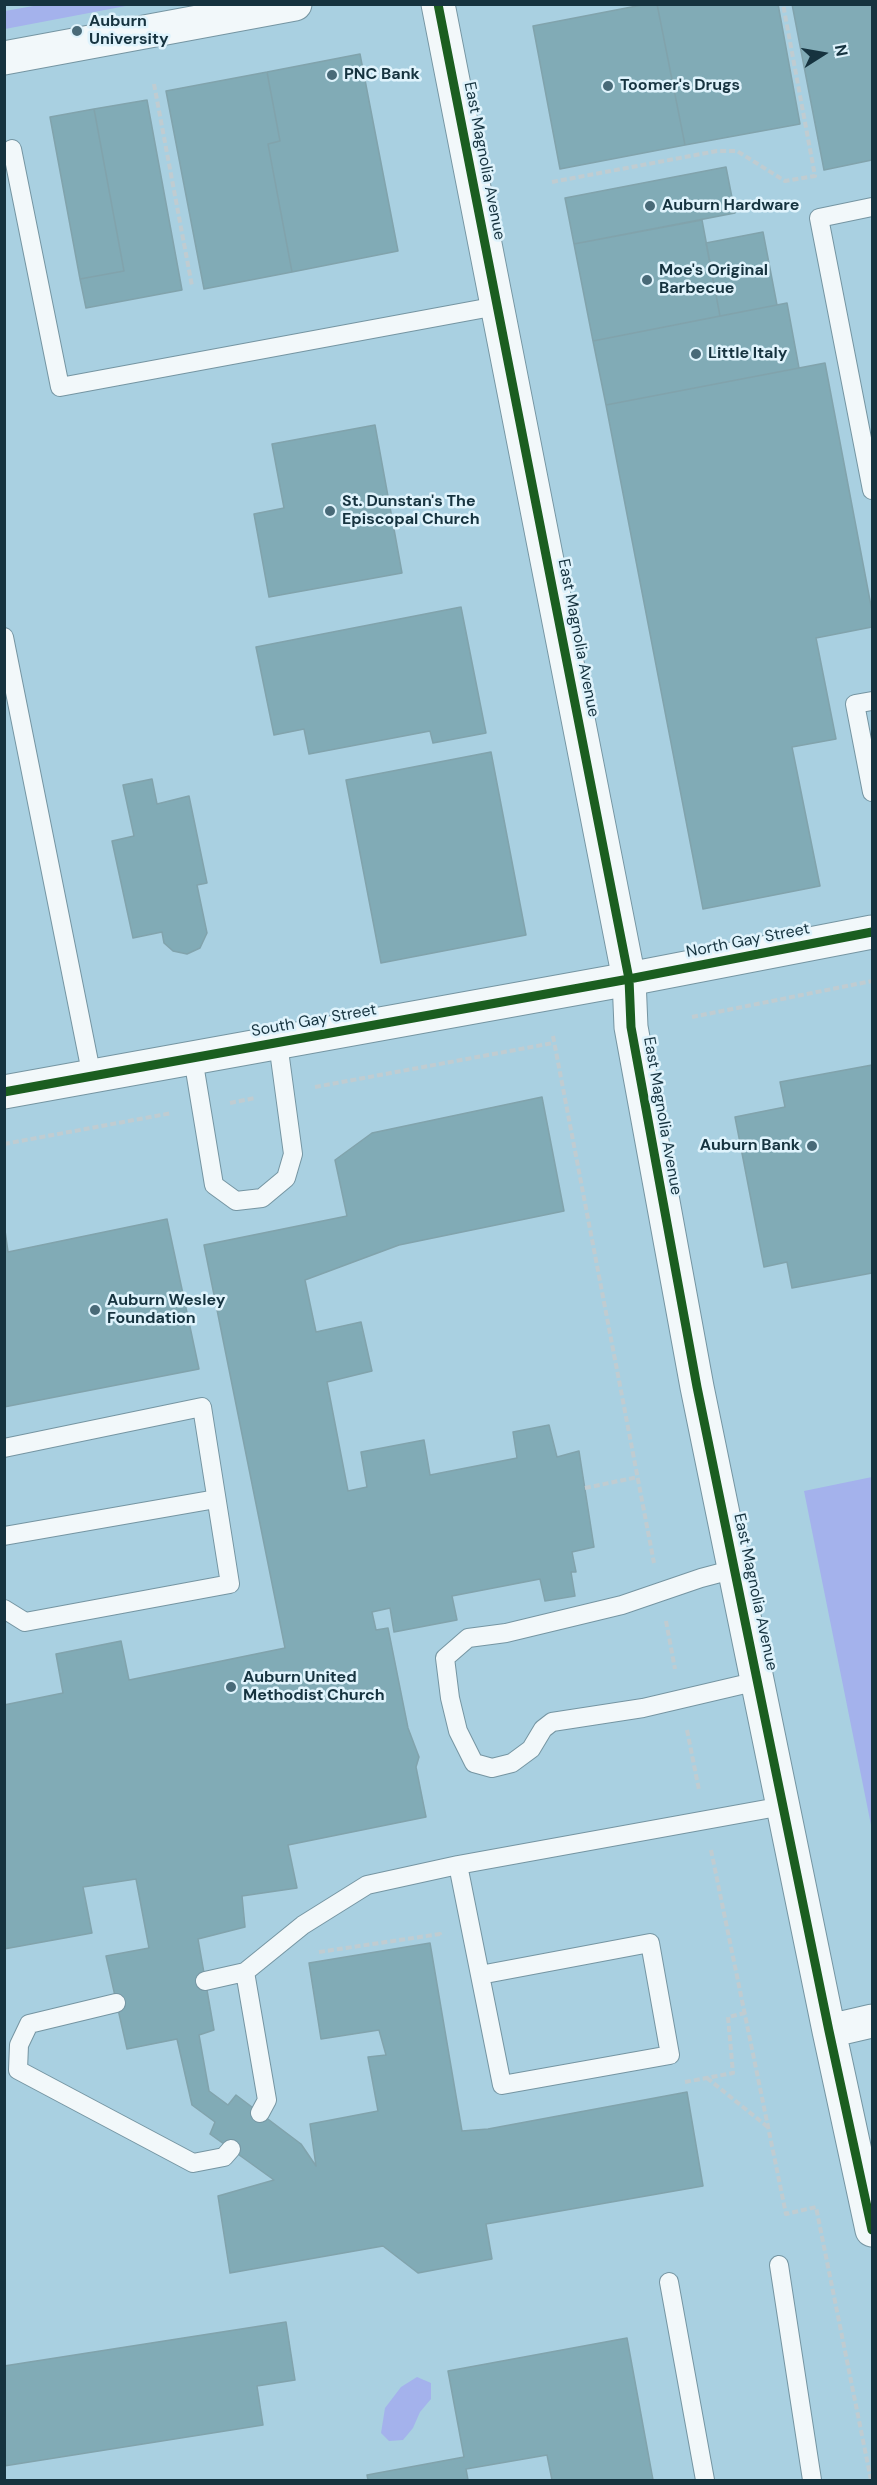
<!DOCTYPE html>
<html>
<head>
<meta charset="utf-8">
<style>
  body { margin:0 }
  #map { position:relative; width:877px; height:2485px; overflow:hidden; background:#a9d0e1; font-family:"DM Sans",sans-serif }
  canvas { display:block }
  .frame { position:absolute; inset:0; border:6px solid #16333f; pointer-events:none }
  .north { position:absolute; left:793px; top:24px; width:60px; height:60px; -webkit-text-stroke:4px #dff3fc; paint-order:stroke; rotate:79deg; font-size:16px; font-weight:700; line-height:24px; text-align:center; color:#16333f }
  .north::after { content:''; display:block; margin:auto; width:21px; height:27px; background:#16333f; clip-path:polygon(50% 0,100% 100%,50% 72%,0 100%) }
</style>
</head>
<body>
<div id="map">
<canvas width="877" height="2485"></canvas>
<div class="frame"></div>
<div class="north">N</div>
</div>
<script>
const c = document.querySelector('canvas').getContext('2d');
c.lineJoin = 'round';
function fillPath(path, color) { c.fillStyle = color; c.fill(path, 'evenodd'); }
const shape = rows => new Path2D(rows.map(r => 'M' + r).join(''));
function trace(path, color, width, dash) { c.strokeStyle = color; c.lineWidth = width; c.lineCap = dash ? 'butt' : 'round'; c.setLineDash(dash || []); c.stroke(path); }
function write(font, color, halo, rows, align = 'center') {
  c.font = font + ' "DM Sans",sans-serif'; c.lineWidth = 5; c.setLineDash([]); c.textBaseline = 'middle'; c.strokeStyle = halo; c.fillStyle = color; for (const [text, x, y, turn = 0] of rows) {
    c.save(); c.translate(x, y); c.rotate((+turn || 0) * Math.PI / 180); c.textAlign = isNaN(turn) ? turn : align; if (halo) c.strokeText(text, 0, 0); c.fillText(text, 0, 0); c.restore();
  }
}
fillPath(shape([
  [39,5,39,4,131,5,5,29,5,11],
  [872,1477,872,1830,804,1491],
  [417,2377,431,2383,431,2399,420,2412,413,2428,403,2440,389,2441,381,2433,385,2408,401,2387]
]), '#a4b2ec');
const building = shape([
  [647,4,657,4,685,145,560,169,533,26,647,4],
  [657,4,778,4,800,124,685,145,657,4],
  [792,4,872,4,872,160,824,170,792,4],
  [360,54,398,251,292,272,268,144,280,141,267,72,360,54],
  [267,72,280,141,268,144,292,272,204,289,166,91,267,72],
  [147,100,182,290,86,308,80,279,124,271,94,109,147,100],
  [94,109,124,271,80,279,50,117,94,109],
  [726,167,735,213,574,244,565,198,726,167],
  [702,220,720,316,593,341,574,244,702,220],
  [763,232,777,305,720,316,706,243,763,232],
  [787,303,799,368,606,405,593,341,787,303],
  [825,363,872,611,872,627,816,638,836,739,792,747,820,886,703,909,606,405,825,363],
  [375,425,402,573,269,597,254,514,284,508,272,444,375,425],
  [461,607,486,733,433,743,430,731,309,754,304,729,274,735,256,647,461,607],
  [491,752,526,935,381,963,346,780,491,752],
  [152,779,157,804,189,796,207,883,197,885,207,933,200,948,187,954,173,951,164,943,162,932,133,938,112,841,134,836,123,785,152,779],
  [872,1065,872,1273,792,1288,787,1262,764,1267,735,1117,785,1107,780,1082,872,1065],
  [542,1097,564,1211,399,1245,305,1280,316,1332,361,1322,372,1371,327,1382,348,1491,367,1487,361,1452,424,1440,430,1475,517,1458,513,1432,549,1425,557,1457,579,1451,594,1547,572,1552,576,1572,571,1572,575,1596,545,1601,540,1579,452,1596,457,1620,394,1632,390,1608,372,1612,376,1630,388,1628,408,1728,419,1757,416,1767,426,1817,288,1845,297,1888,242,1896,245,1927,198,1939,214,2030,199,2035,209,2091,228,2105,236,2095,301,2144,316,2166,310,2124,378,2111,368,2057,386,2055,379,2030,321,2039,309,1963,430,1943,462,2131,488,2129,687,2092,703,2186,486,2224,492,2259,418,2273,383,2246,230,2273,218,2196,274,2180,210,2134,215,2122,192,2105,177,2039,127,2049,106,1956,149,1948,136,1879,83,1887,92,1933,4,1949,4,1705,63,1693,56,1654,121,1641,129,1680,285,1648,204,1245,347,1216,335,1160,372,1133,542,1097],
  [167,1219,199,1369,4,1407,4,1223,8,1252,167,1219],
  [286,2322,295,2380,257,2386,263,2425,4,2466,4,2366,286,2322],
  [627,2338,653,2480,552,2480,547,2455,466,2469,468,2480,368,2480,367,2475,464,2457,448,2371,627,2338]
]);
fillPath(building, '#81abb6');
trace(building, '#81a3ac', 1.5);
const lane = shape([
  [12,149,60,387,497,306],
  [872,207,819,218,872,490],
  [4,637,92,1077],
  [872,701,855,704,872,792],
  [193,1058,214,1185,236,1201,262,1198,286,1178,293,1154,278,1043],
  [4,1448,202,1407,230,1584,25,1622,4,1609],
  [4,1536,216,1499],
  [735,1569,701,1578,622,1605,506,1633,468,1638,445,1658,450,1698,458,1731,474,1763,492,1768,512,1763,531,1749,543,1729,552,1722,643,1708,758,1681],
  [458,1865,502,2085,670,2055,650,1943,480,1975],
  [245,1972,267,2100,260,2113],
  [205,1981,245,1972,303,1925,367,1885,458,1865,783,1806],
  [116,2003,29,2024,19,2045,18,2070,193,2163,224,2157,231,2149],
  [779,2265,812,2480],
  [669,2282,705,2480]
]);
const street = shape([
  [438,4,629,979,631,1027,697,1387,829,2031,872,2230],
  [829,2031,872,2021]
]);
const secondary = shape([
  [4,1092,629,979,872,932]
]);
const primary = shape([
  [4,58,295,4]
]);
trace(lane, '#7595a2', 20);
trace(street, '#7595a2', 35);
trace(secondary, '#7595a2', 35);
trace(primary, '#7595a2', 35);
trace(shape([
  [154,84,192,286],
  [552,182,717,151,737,151,785,181,815,176,783,4],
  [692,1017,872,981],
  [553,1036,654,1563],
  [315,1087,553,1043],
  [230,1103,255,1098],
  [4,1144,172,1113],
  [585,1488,638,1477],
  [666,1621,675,1669],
  [687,1730,699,1790],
  [711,1850,786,2214,816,2207,871,2480],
  [319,1952,440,1934,440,1936],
  [707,2078,769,2128],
  [685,2082,733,2073,728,2017,745,2013]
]), '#c0ccd1', 4, [6, 3]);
trace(lane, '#f2f8fa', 18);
trace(street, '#f2f8fa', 33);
trace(secondary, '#f2f8fa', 33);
trace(primary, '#f2f8fa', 33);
trace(shape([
  [438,4,629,979,631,1027,697,1387,829,2031,872,2230],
  [4,1092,629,979,872,932]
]), '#1b5e20', 9);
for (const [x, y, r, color] of [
  [77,31,6,"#496a78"],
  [332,75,6,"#496a78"],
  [608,86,6,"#496a78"],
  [650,206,6,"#496a78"],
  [647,280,6,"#496a78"],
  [696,354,6,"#496a78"],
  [330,511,6,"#496a78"],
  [812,1146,6,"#496a78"],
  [95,1310,6,"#496a78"],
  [231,1687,6,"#496a78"]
]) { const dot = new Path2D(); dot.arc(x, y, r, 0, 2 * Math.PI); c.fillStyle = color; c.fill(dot); trace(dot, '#dff3fc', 2); }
write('bold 16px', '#16333f', '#dff3fc', [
  ["Auburn",89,22],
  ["University",89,40],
  ["PNC Bank",344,75],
  ["Toomer's Drugs",620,86],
  ["Auburn Hardware",662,206],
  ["Moe's Original",659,271],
  ["Barbecue",659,289],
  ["Little Italy",708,354],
  ["St. Dunstan's The",342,502],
  ["Episcopal Church",342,520],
  ["Auburn Bank",800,1146,"right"],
  ["Auburn Wesley",107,1301],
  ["Foundation",107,1319],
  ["Auburn United",243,1678],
  ["Methodist Church",243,1696]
], 'left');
write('16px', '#16333f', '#dff3fc', [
  ["East Magnolia Avenue",484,161,79],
  ["East Magnolia Avenue",578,638,79],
  ["North Gay Street",748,941,-11],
  ["South Gay Street",314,1021,-10],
  ["East Magnolia Avenue",662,1116,80],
  ["East Magnolia Avenue",755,1592,78]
]);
</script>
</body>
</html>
